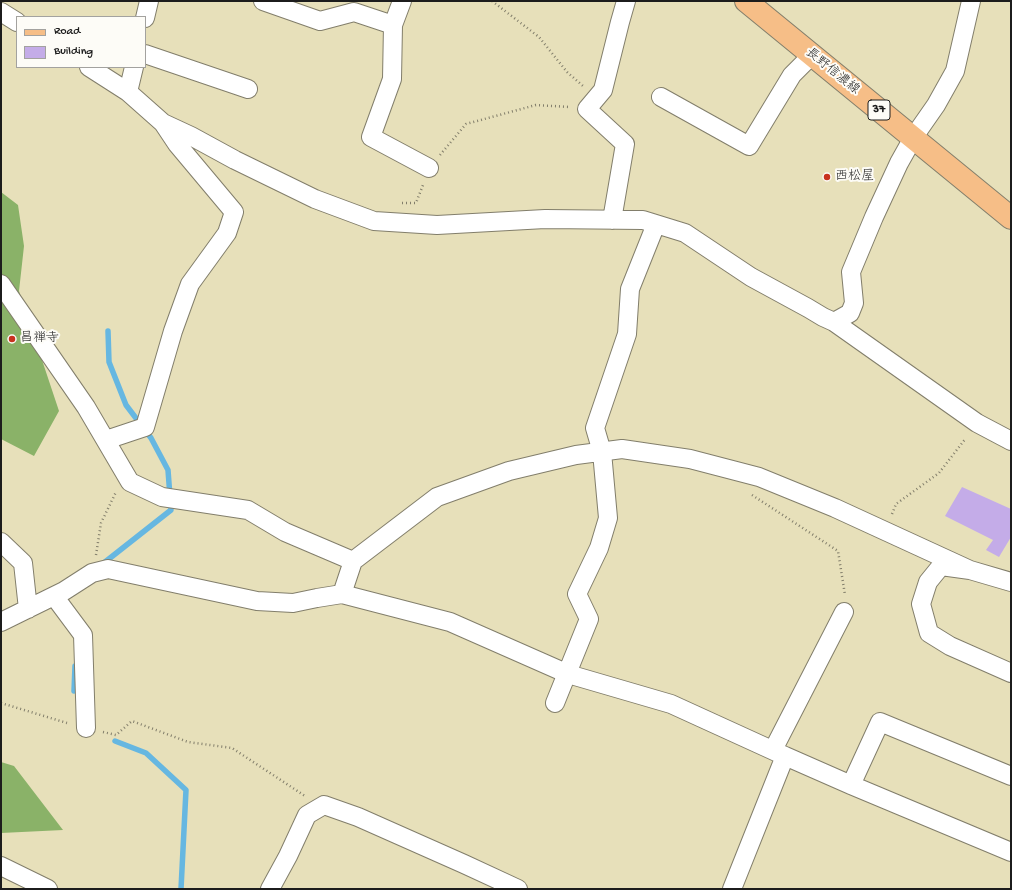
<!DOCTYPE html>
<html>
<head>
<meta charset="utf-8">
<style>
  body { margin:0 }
  #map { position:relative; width:1012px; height:890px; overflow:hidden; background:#e7e0ba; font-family:"Gochi Hand",sans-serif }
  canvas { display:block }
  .frame { position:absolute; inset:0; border:2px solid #1c1c1c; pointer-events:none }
  .legend { position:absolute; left:16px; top:16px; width:130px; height:52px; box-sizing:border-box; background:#fdfcf7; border:1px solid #a3a29f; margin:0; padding:5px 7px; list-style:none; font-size:12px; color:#1c1c1c }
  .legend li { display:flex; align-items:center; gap:8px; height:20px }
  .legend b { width:20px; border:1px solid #a3a29f }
</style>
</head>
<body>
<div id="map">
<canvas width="1012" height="890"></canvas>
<div class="frame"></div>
<ul class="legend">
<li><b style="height:5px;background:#f6be87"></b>Road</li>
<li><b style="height:11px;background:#c4ace8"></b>Building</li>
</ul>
</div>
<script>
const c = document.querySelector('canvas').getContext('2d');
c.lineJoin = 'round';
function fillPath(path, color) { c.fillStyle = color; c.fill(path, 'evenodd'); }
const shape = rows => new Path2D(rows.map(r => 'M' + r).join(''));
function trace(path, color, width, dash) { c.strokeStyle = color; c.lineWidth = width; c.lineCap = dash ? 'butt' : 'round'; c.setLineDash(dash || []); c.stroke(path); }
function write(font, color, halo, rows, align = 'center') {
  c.font = font + ' "Gochi Hand","Klee One",sans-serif'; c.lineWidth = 4; c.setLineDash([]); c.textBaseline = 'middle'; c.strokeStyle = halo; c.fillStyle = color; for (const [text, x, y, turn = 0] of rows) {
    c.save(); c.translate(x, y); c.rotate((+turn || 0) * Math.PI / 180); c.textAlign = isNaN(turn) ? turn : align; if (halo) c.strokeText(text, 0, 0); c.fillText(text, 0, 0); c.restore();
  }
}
fillPath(shape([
  [1,192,18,205,24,246,19,291,59,411,34,456,1,439],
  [1,762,14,766,63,830,1,833]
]), '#8ab268');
trace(shape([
  [105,562,171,510,168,470,151,438,126,405,109,362,108,331],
  [74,691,75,666],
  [115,741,146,753,186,790,181,889]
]), '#66b7e1', 5.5);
fillPath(shape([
  [962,487,1011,509,1011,537,999,557,986,550,993,540,945,516]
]), '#c4ace8');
const minor = shape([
  [263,1,320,21,354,12,393,25],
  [402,1,393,25,392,79,371,137,429,168],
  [1,12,17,22],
  [145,18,149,1],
  [145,54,248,89],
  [89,67,128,92,163,123,191,136,235,160,315,199,374,221,437,225,545,219,643,220,685,233,751,277,808,308,823,317,834,322,977,423,1011,441],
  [128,92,134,67],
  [661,97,749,146,792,75,812,55],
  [612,220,625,144,587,109,603,90,620,22,626,1],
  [1,284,86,407,130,482,162,497,248,510,285,532,353,561],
  [834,322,850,313,854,303,851,272,874,217,899,163,913,138,936,105,955,71,971,1],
  [106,440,145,427,173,331,190,284,227,233,234,212,177,144,163,123],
  [1,542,23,563,28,609],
  [1011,582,970,570,941,566,928,582,921,604,929,633,950,646,1011,673],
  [342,594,353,561,437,497,509,471,576,455,622,449,690,459,759,477,835,508,970,570],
  [54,596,83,635,86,728],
  [1,622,64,591,92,573,108,569,257,601,293,603,317,598,342,594,450,622,568,674,671,704,785,756,732,889],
  [555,703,589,619,577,594,599,548,608,518,602,452,595,428,627,334,630,289,656,224],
  [773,750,844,612],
  [785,756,851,785,1011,852],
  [851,785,880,722,1011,776],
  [1,866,48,889],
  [270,889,288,856,307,815,324,805,358,817,464,864,518,889]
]);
const major = shape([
  [746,1,1011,218]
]);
trace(minor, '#827e6b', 20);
trace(major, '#827e6b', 24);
trace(shape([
  [492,1,539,37,567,72,583,86],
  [440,155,466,124,536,105,570,107],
  [402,203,416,203,423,185],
  [752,495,838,551,845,595],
  [892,514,896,504,939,473,966,438],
  [96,555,101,523,116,492],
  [1,703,67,723],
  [103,732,116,735,132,721,188,742,232,748,305,796]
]), '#827e6b', 2.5, [1, 3]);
trace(minor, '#fff', 18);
trace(major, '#f6be87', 22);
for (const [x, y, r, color] of [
  [827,177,4,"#c8321e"],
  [12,339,4,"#c8321e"]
]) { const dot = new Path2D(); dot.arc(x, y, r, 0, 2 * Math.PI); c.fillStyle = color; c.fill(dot); trace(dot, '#fdfcf7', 1.5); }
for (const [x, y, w] of [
  [879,110,22]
]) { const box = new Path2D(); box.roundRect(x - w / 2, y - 10, w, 20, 3); c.fillStyle = '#fdfcf7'; c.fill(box); trace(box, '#1c1c1c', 1); }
write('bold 12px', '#1c1c1c', null, [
  ["37",879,110]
]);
write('13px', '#1c1c1c', '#fdfcf7', [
  ["長野信濃線",832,72,39]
]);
write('13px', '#1c1c1c', '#fdfcf7', [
  ["西松屋",835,177],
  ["昌禅寺",20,339]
], 'left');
</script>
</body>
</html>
